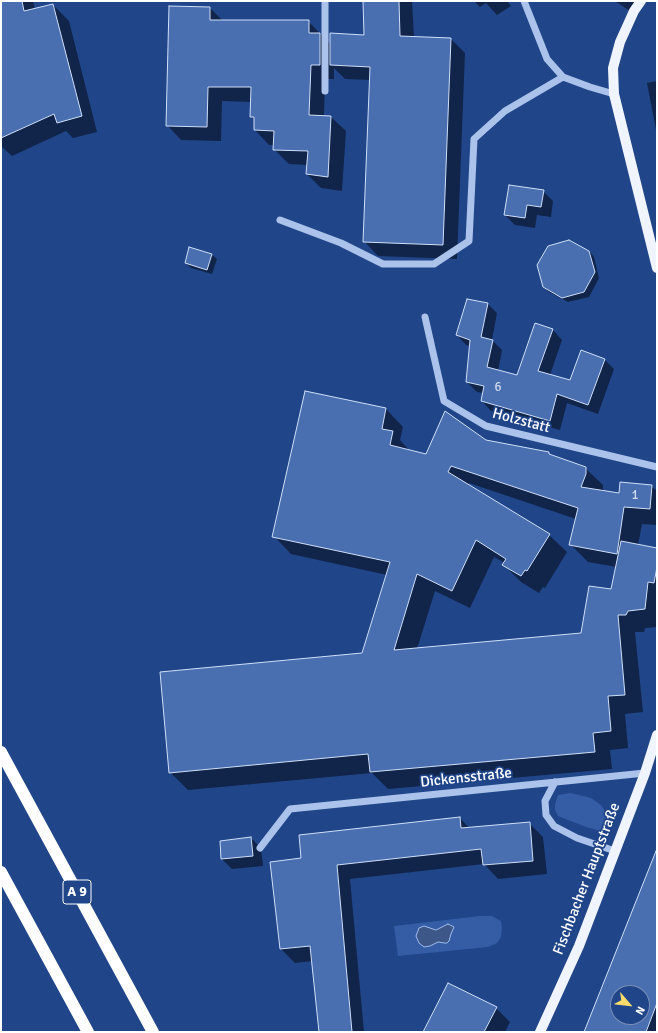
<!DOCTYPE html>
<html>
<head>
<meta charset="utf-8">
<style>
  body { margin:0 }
  #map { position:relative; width:658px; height:1033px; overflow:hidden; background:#204589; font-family:Signika,sans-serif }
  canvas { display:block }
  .frame { position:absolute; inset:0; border:2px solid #fff; pointer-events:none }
  .north { position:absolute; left:610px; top:985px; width:40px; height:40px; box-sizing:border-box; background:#204589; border:1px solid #798fb8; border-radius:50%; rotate:118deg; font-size:11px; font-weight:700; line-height:16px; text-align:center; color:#fff }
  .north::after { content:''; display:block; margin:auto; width:14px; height:18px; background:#f8db6c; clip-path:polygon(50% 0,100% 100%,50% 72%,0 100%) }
</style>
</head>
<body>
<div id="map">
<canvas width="658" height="1033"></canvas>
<div class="frame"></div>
<div class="north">N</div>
</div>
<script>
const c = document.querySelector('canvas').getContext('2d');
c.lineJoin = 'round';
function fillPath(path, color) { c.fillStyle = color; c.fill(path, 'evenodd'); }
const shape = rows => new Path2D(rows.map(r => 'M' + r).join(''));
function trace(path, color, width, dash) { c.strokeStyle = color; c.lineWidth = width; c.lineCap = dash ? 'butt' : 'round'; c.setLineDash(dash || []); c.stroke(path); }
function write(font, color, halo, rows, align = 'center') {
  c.font = font + ' Signika,sans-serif'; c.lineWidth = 3.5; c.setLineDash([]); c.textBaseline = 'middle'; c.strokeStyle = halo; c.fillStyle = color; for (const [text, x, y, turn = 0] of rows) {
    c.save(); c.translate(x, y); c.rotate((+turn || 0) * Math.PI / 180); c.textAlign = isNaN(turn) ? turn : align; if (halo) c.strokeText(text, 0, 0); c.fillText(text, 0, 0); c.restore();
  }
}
fillPath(shape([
  [571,793,591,798,601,805,606,813,609,827,601,831,586,827,558,816,555,810,555,804,558,795],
  [480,916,492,916,501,921,502,928,501,937,497,943,488,947,398,956,394,926]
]), '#345da6');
const water = shape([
  [448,924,454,927,451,934,449,941,447,943,444,943,438,942,430,946,424,947,419,943,416,936,419,928,424,926,436,930,448,924]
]);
fillPath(water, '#3d5789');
trace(water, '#9fbcec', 1);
fillPath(shape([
  [1,1,33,1,35,10,53,5,69,21,97,132,73,138,66,131,12,156,1,146],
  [364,1,412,1,414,37,451,39,465,53,457,259,378,256,364,241,370,80,345,79,334,68,334,79,325,79,324,116,331,117,346,131,342,191,321,188,307,174,307,165,289,164,274,149,274,145,269,145,255,130,255,120,251,116,251,102,222,101,221,141,181,140,167,125,210,8,223,21,308,21,331,45,365,36],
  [474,1,507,1,511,6,497,15,486,3,480,7],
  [615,1,645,1,636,15],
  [657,81,657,135,647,83],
  [543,191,553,201,551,217,537,215,535,228,515,225,505,215],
  [589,251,594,257,599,278,589,297,568,302,549,292,543,287],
  [212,255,217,259,212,274,191,268,186,263],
  [488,304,497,313,492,340,502,350,498,371,517,376,536,324,553,330,562,340,550,375,571,381,604,359,614,369,598,414,567,403,560,430,491,411,482,401,484,393,477,392,467,382,471,346,466,345,457,335],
  [386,409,403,427,400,440,410,451,427,455,485,441,549,453,552,457,585,468,603,485,603,492,620,494,651,486,657,491,657,525,642,524,638,545,657,549,657,627,645,628,644,632,635,632,643,712,625,714,628,748,610,750,612,769,388,789,372,773,188,790,170,772,362,654,387,575,291,554,274,536],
  [469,483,576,519,570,544,588,562,617,567,612,590,581,634,417,649,435,591,470,608,494,557,505,563,504,565,521,582,539,593,543,587,545,588,567,552,549,535,468,485],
  [460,818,470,829,529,823,543,837,547,874,498,879,484,864,350,879,364,1032,320,1032,313,961,295,963,281,949,302,859],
  [251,838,261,848,263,866,232,869,222,859,221,841],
  [657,851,657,1032,585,1032],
  [618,993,642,993,642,1017,618,1017],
  [496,1008,510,1022,505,1032,424,1032]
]), '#0007');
const building = shape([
  [1,1,22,1,24,11,53,4,82,116,57,123,54,114,1,138,1,1],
  [363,1,399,1,400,36,451,38,443,245,363,242,370,67,330,65,330,33,364,35,363,1],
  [169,6,210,7,210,20,309,20,309,33,320,33,320,65,311,65,309,115,331,116,328,177,306,174,308,151,273,150,274,131,254,130,254,117,250,117,251,87,208,87,207,127,166,126,169,6],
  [509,185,544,190,541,207,527,205,525,218,504,215,509,185],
  [569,240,589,251,595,272,584,292,562,298,543,287,537,265,548,246,569,240],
  [189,247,212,254,207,270,185,263,189,247],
  [467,299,488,303,481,337,493,340,487,367,517,375,535,323,553,329,538,371,570,380,581,350,605,359,588,405,557,394,550,421,481,401,484,386,466,382,470,340,456,335,467,299],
  [305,391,386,408,382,429,393,431,390,445,426,454,445,411,486,440,549,452,549,454,586,467,586,474,581,487,619,493,620,482,652,485,650,509,624,507,617,554,569,545,578,508,451,466,448,472,550,534,527,571,525,570,521,576,502,565,506,559,476,540,452,591,417,574,394,650,581,633,589,586,611,589,621,541,657,548,657,567,654,583,648,582,645,609,628,611,626,615,618,615,625,695,608,696,611,731,593,733,595,752,370,772,368,754,169,773,160,672,362,653,390,562,272,537,305,391],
  [460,817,461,828,530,822,533,861,483,865,481,849,337,865,352,1032,319,1032,310,946,280,949,270,862,301,858,299,835,460,817],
  [251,837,253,856,221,859,220,841,251,837],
  [656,851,657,851,657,1003,646,1032,584,1032,656,851],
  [618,993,642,993,642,1017,618,1017,618,993],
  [448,983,497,1007,484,1032,423,1032,448,983]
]);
fillPath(building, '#496fb1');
trace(building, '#d0dff8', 1);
trace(shape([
  [524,1,547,59,563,77,590,87,614,94],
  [325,91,325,1],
  [280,220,341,243,383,264,434,264,469,241,474,139,505,111,563,77],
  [425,317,444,401,486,426,657,467],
  [555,782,545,801,546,815,554,826,577,838,615,851],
  [260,848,290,809,645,773]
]), '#abc2eb', 7);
trace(shape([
  [641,1,634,11,620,42,613,68,614,94,657,268],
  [540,1032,579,946,645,773,657,735]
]), '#f0f4fe', 10);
trace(shape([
  [1,752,153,1032],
  [1,872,88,1032]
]), '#fff', 12);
write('13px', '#d2dbec', null, [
  ["6",498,388],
  ["1",635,496]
]);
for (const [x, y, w] of [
  [77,892,28]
]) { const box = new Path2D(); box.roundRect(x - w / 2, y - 12, w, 24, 3); c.fillStyle = '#204589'; c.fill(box); trace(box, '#fff', 1); }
write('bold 14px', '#fff', null, [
  ["A 9",77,892]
]);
write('15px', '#fff', '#204589', [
  ["Holzstatt",521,421,15],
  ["Dickensstraße",466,778,-6],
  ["Fischbacher Hauptstraße",587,879,-69]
]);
</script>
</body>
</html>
